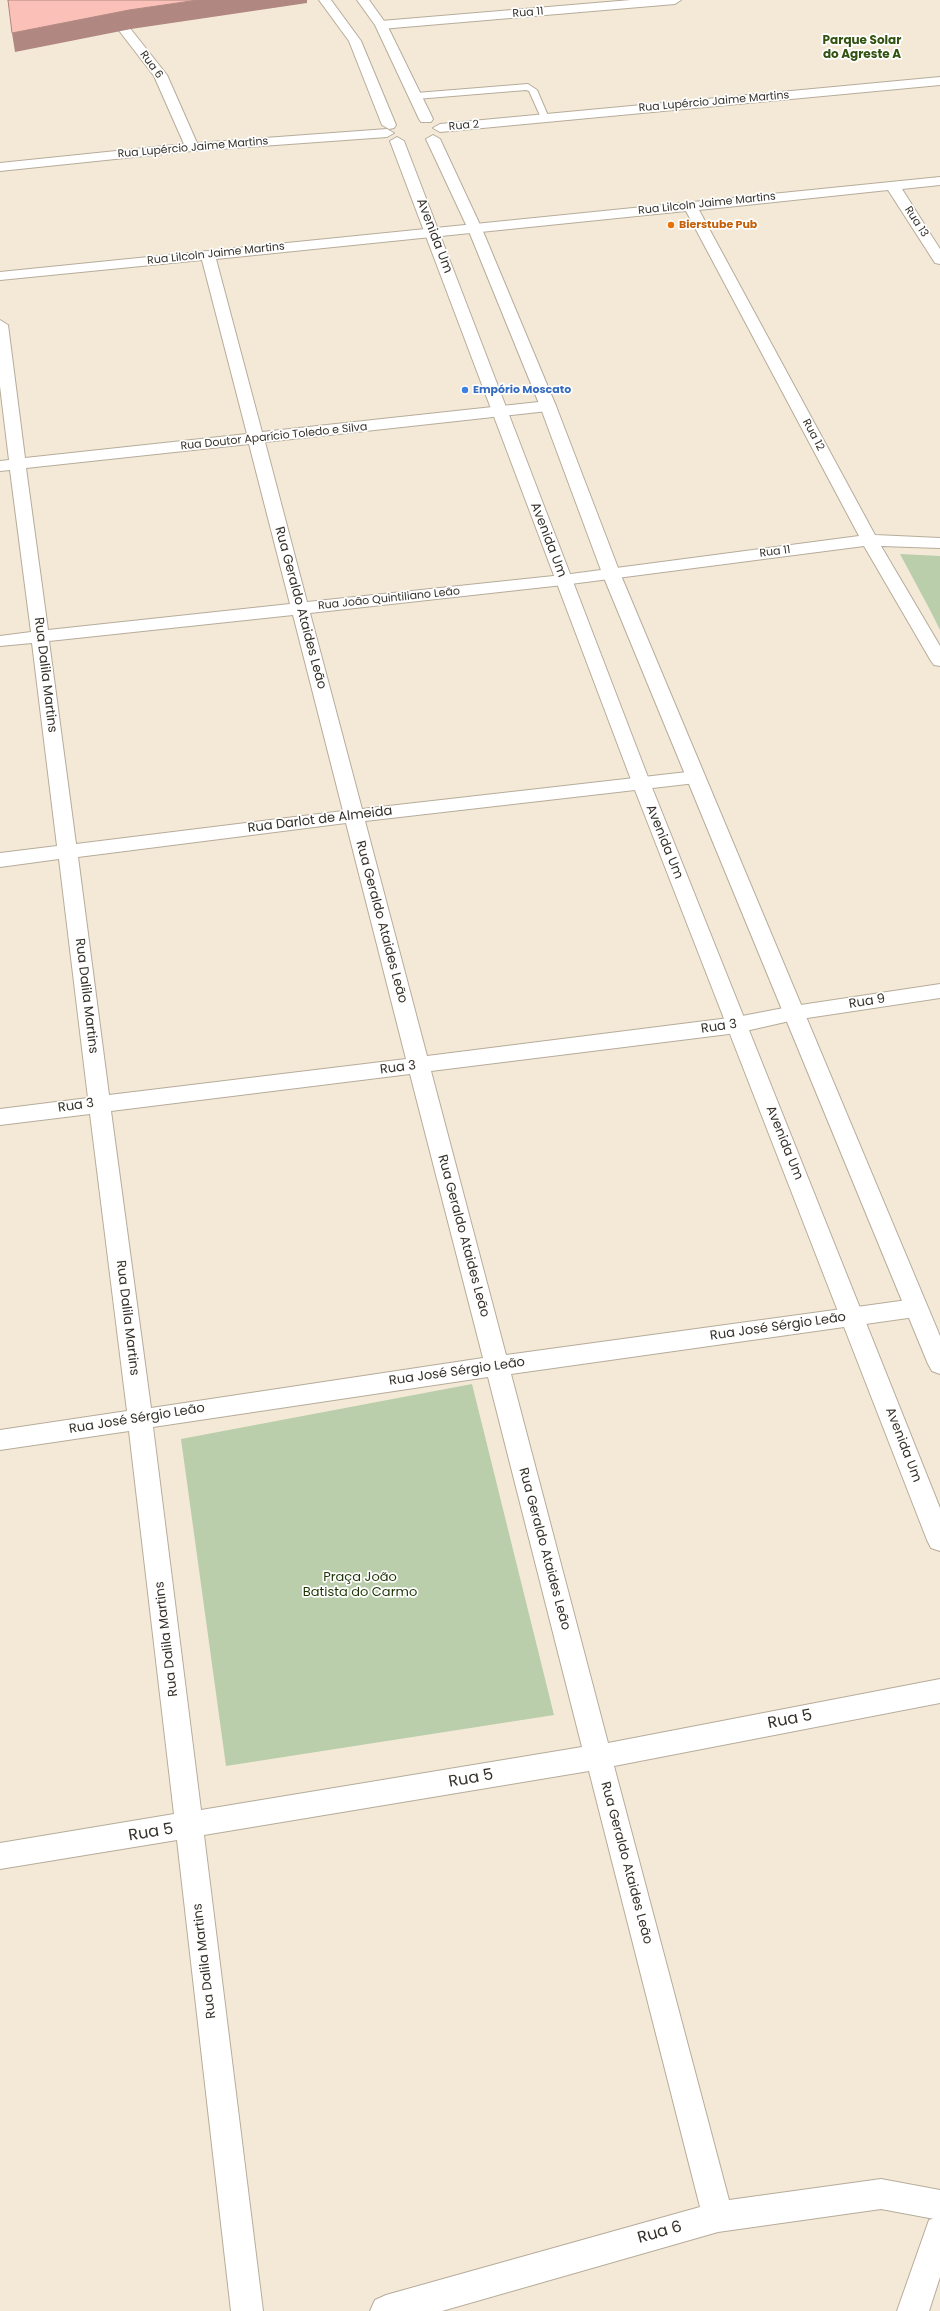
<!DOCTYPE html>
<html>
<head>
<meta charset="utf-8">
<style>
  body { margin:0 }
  canvas { display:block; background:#f4e9d6 }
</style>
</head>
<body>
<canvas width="940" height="2311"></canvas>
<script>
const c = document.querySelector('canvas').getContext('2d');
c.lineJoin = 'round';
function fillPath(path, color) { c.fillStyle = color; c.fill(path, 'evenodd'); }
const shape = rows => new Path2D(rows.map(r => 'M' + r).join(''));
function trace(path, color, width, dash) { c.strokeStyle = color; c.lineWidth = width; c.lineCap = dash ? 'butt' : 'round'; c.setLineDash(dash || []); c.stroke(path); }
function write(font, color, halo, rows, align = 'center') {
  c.font = font + ' Poppins,sans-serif'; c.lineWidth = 3.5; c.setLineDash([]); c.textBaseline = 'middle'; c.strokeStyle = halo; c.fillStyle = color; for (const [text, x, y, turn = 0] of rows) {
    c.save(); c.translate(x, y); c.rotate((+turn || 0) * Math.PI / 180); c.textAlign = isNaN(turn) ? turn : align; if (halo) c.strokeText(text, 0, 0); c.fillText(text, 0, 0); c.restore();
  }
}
fillPath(shape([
  [900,554,940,556,940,630,930,610],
  [472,1384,554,1715,226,1766,181,1439]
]), '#baceab');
const service = shape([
  [528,84,537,90,549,118,548,120,542,120,529,91,526,90,416,99,412,96,416,93,528,84]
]);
const minor = shape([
  [631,0,681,0,675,4,381,29,375,25,381,21,631,0],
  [110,7,114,8,167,75,197,143,387,129,394,133,387,137,192,151,0,171,0,163,184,144,154,76,104,11,110,7],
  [940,77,940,85,440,132,433,128,440,124,940,77],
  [940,177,940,185,902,189,940,249,940,264,935,263,888,190,699,210,875,535,940,538,940,548,881,546,940,646,940,666,934,665,931,661,864,546,563,585,310,613,362,809,696,771,703,773,705,777,703,781,696,783,365,821,427,1056,737,1017,794,1006,940,984,940,998,794,1020,737,1033,431,1071,506,1355,915,1299,923,1301,927,1308,923,1315,915,1317,511,1374,608,1743,940,1679,940,1703,614,1766,729,2200,881,2179,940,2190,940,2220,881,2209,718,2232,442,2311,370,2311,375,2300,386,2295,700,2207,589,1771,204,1835,263,2311,231,2311,177,1840,0,1869,0,1843,174,1814,129,1431,0,1450,0,1430,127,1411,90,1114,0,1125,0,1109,88,1098,59,859,0,867,0,853,57,846,32,643,0,646,0,636,31,632,10,470,0,471,0,461,9,460,0,386,0,320,8,325,25,458,247,434,202,260,0,280,0,272,940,177],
  [686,211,859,536,563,575,307,602,265,442,548,411,554,409,556,406,554,403,548,401,262,432,216,259,686,211],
  [249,444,290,604,48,630,26,468,249,444],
  [293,615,343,811,76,844,49,641,293,615],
  [346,823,406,1059,109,1095,78,857,346,823],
  [410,1074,483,1358,151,1408,111,1111,410,1074],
  [488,1377,582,1747,201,1810,153,1427,488,1377]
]);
const tertiary = shape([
  [319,0,331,0,361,41,396,125,394,128,389,129,382,125,349,41,319,0],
  [357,0,369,0,387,25,433,119,431,122,421,122,419,119,375,25,357,0],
  [433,135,440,139,482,229,556,406,620,573,940,1336,940,1374,932,1371,928,1364,602,573,540,406,468,229,426,139,433,135],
  [397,137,404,141,651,785,940,1508,940,1551,931,1548,927,1540,633,785,390,141,397,137],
  [940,2216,940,2277,929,2311,897,2311,929,2220,940,2216]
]);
trace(service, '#b7ac9b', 2);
trace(minor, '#b7ac9b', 2);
trace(tertiary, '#b7ac9b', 2);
fillPath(service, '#fff');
fillPath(minor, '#fff');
fillPath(tertiary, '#fff');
fillPath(shape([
  [198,0,307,0,307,3,131,29,15,52,12,33,129,10]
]), '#b08781');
const building = shape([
  [8,0,198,0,129,10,12,33,8,0]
]);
fillPath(building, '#fbc1b8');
trace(building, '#b08781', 1);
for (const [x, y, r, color] of [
  [671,225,4,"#e8710a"],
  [465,390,4,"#3f7fe0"]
]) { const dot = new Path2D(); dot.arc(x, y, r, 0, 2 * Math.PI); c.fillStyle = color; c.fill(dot); trace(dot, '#fff', 1.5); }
write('11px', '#35312a', '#fff', [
  ["Rua 11",528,13,-5],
  ["Rua 6",151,65,54],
  ["Rua Lupércio Jaime Martins",714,102,-5],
  ["Rua 2",464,126,-5],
  ["Rua Lupércio Jaime Martins",193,148,-5],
  ["Rua Lilcoln Jaime Martins",707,204,-6],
  ["Rua 13",916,222,57],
  ["Rua Lilcoln Jaime Martins",216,254,-6],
  ["Rua 12",813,435,62],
  ["Rua Doutor Aparício Toledo e Silva",274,437,-6],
  ["Rua 11",775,552,-7],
  ["Rua João Quintiliano Leão",389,599,-6]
]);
write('bold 11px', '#c56008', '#fff', [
  ["Bierstube Pub",679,225]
], 'left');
write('bold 11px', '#366cbe', '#fff', [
  ["Empório Moscato",473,390]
], 'left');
write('bold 12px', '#32520f', '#fff', [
  ["Parque Solar",862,41],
  ["do Agreste A",862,55]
]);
write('13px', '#35312a', '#fff', [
  ["Avenida Um",434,236,69],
  ["Avenida Um",548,540,69],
  ["Rua Geraldo Ataides Leão",300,608,75],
  ["Rua Dalila Martins",45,675,83],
  ["Rua Darlot de Almeida",320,820,-7],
  ["Avenida Um",664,842,68],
  ["Rua Geraldo Ataides Leão",381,922,75],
  ["Rua Dalila Martins",86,996,83],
  ["Rua 9",867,1002,-9],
  ["Rua 3",719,1027,-8],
  ["Rua 3",398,1068,-7],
  ["Rua 3",76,1106,-8],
  ["Avenida Um",784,1143,68],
  ["Rua Geraldo Ataides Leão",463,1236,75],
  ["Rua Dalila Martins",127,1318,83],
  ["Rua José Sérgio Leão",778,1327,-8],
  ["Rua José Sérgio Leão",457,1372,-8],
  ["Rua José Sérgio Leão",137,1419,-9],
  ["Avenida Um",903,1445,69],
  ["Rua Geraldo Ataides Leão",544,1549,75],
  ["Rua Dalila Martins",167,1639,-97],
  ["Rua Geraldo Ataides Leão",626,1863,75],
  ["Rua Dalila Martins",205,1961,-97]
]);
write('13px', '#1d3402', '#fff', [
  ["Praça João",360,1578],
  ["Batista do Carmo",360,1593]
]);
write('16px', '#35312a', '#fff', [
  ["Rua 5",790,1720,-11],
  ["Rua 5",471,1779,-10],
  ["Rua 5",151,1833,-9],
  ["Rua 6",660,2233,-16]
]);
</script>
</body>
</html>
